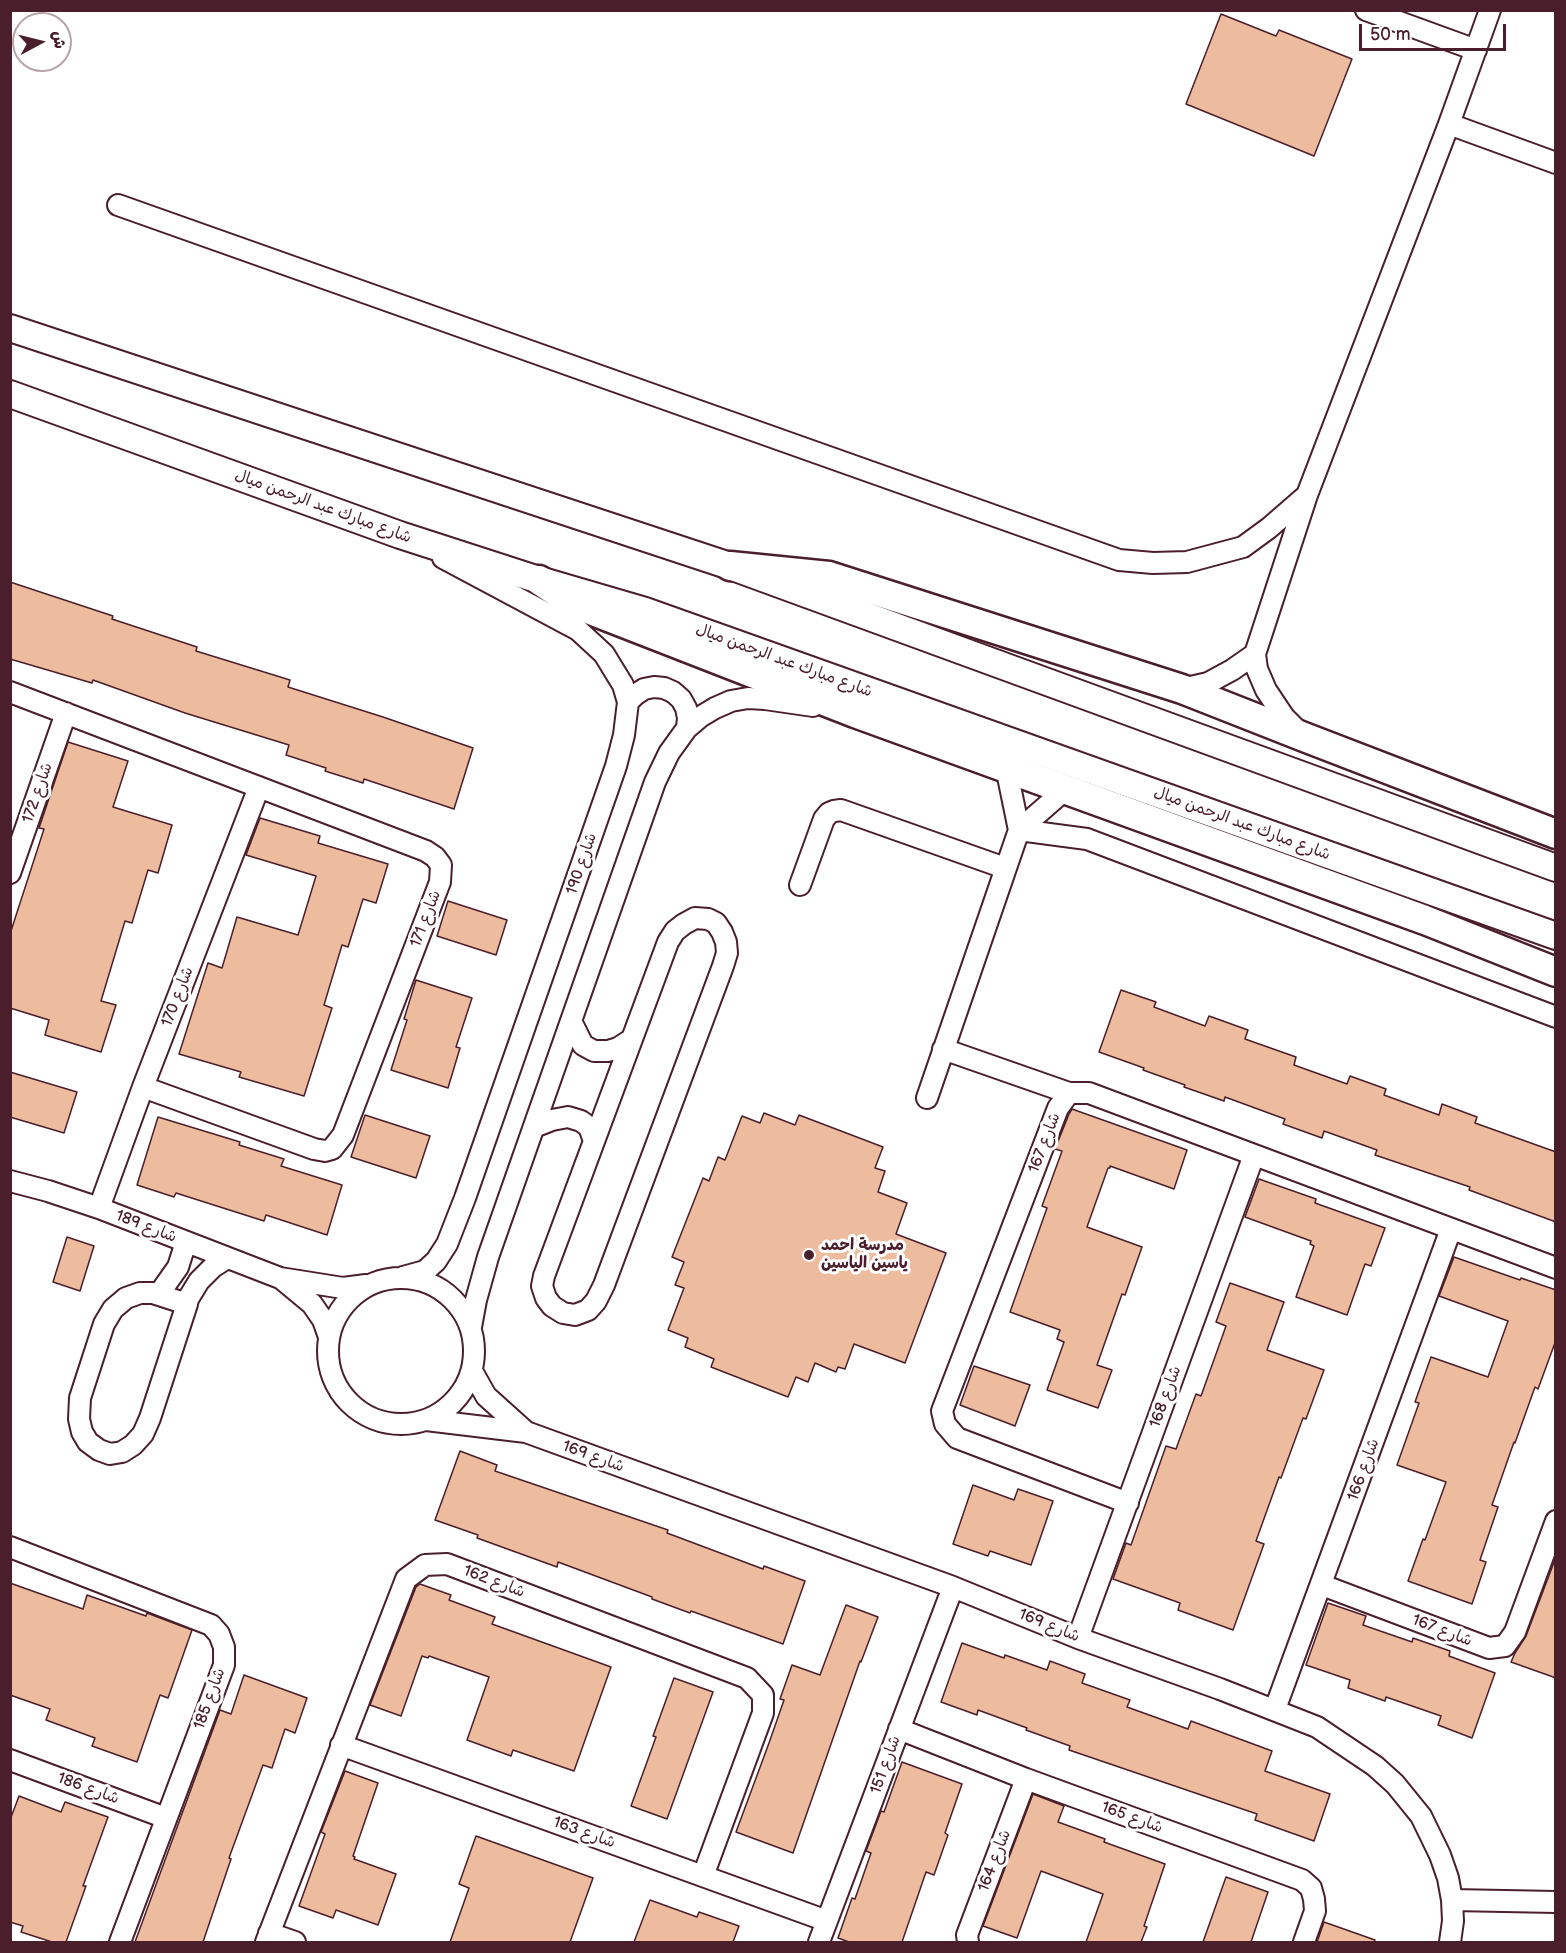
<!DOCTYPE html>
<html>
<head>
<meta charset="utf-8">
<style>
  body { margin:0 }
  #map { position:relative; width:1566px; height:1953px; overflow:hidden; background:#fff; font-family:"Balsamiq Sans","Playpen Sans Arabic",sans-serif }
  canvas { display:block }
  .frame { position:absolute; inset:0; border:12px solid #4a1f2b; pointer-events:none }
  .north { position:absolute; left:12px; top:12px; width:60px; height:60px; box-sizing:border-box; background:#fff; border:2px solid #b7a5aa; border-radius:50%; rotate:83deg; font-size:16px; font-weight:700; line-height:24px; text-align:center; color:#4a1f2b }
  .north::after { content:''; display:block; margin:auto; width:21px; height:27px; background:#4a1f2b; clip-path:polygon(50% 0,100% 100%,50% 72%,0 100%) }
  .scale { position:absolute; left:1359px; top:24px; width:147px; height:27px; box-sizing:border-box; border:3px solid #4a1f2b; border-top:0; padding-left:8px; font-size:18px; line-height:21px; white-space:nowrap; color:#4a1f2b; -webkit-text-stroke:4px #fff; paint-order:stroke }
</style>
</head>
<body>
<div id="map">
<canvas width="1566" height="1953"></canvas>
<div class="frame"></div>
<div class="north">ش</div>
<div class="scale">50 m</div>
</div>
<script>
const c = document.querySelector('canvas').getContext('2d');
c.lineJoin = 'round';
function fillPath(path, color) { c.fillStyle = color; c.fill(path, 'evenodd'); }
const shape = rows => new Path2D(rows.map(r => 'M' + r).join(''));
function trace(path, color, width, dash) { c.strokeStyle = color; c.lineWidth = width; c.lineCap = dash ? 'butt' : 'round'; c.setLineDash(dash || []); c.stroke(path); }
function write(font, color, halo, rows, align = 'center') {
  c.font = font + ' "Balsamiq Sans","Playpen Sans Arabic",sans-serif'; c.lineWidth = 6; c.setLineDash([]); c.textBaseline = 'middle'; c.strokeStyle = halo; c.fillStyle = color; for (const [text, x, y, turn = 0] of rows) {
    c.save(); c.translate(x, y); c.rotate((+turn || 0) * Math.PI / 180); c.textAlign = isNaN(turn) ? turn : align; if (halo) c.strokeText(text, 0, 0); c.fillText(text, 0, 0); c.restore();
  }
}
const building = shape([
  [1221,14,1276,36,1279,30,1352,59,1314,156,1186,104,1221,14],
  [10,582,113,616,112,619,197,647,196,651,290,680,288,687,383,717,473,748,454,809,364,779,363,783,325,771,326,768,286,755,289,745,185,713,93,680,92,683,10,659,10,582],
  [68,742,128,761,113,807,172,825,158,873,148,870,132,923,125,921,101,1001,116,1005,101,1052,45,1035,49,1020,10,1008,10,934,44,829,39,828,68,742],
  [260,818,320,836,318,843,388,864,376,903,363,899,348,947,342,945,324,1005,332,1008,304,1096,239,1077,241,1072,179,1054,208,963,222,968,237,917,298,935,316,876,246,855,260,818],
  [448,901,507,920,496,955,437,936,448,901],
  [416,980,472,998,456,1047,460,1048,448,1088,391,1070,407,1020,404,1019,416,980],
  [1121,990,1156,1002,1154,1007,1205,1026,1209,1016,1248,1030,1245,1039,1296,1057,1294,1065,1347,1084,1350,1076,1386,1089,1384,1095,1439,1115,1442,1104,1477,1117,1475,1123,1556,1152,1556,1222,1469,1190,1470,1187,1375,1155,1377,1150,1324,1131,1322,1138,1283,1124,1285,1119,1225,1097,1224,1101,1184,1087,1185,1085,1143,1070,1144,1068,1099,1052,1121,990],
  [10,1072,77,1092,64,1133,10,1117,10,1072],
  [1072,1109,1187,1150,1174,1189,1110,1166,1110,1168,1108,1168,1087,1227,1142,1247,1125,1295,1122,1294,1097,1365,1112,1370,1098,1408,1047,1390,1064,1342,1057,1339,1060,1330,1010,1312,1047,1208,1042,1206,1062,1151,1055,1149,1069,1114,1072,1109],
  [764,1113,795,1125,799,1115,883,1147,875,1168,885,1171,878,1192,907,1203,896,1234,946,1253,905,1363,854,1344,845,1369,838,1367,836,1372,815,1363,808,1382,796,1377,788,1397,711,1367,714,1359,685,1347,688,1338,668,1330,684,1288,675,1285,684,1262,672,1257,703,1178,709,1181,718,1157,725,1160,742,1116,760,1123,764,1113],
  [365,1115,430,1136,416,1178,351,1157,365,1115],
  [158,1117,240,1142,239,1145,284,1159,281,1166,342,1185,327,1235,266,1215,264,1221,176,1193,174,1197,137,1185,158,1117],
  [1259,1179,1316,1199,1315,1203,1385,1228,1371,1266,1365,1264,1347,1315,1296,1297,1314,1246,1310,1244,1311,1241,1245,1217,1259,1179],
  [67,1237,94,1246,80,1291,53,1282,67,1237],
  [1454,1257,1520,1280,1521,1278,1556,1290,1556,1340,1538,1389,1535,1387,1515,1443,1514,1442,1492,1505,1498,1507,1480,1560,1486,1562,1472,1604,1408,1581,1423,1539,1425,1540,1446,1482,1397,1465,1419,1403,1415,1402,1431,1357,1488,1377,1508,1321,1439,1296,1454,1257],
  [1230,1283,1284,1302,1267,1350,1324,1370,1306,1419,1303,1418,1281,1478,1279,1477,1256,1541,1264,1544,1233,1630,1178,1610,1180,1603,1113,1579,1126,1543,1131,1545,1166,1446,1176,1449,1196,1394,1201,1396,1226,1326,1216,1322,1230,1283],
  [974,1366,1030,1385,1015,1426,960,1405,974,1366],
  [460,1451,497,1465,495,1471,668,1530,667,1533,763,1569,764,1566,805,1581,783,1644,691,1611,690,1613,652,1599,652,1597,558,1562,557,1567,477,1538,478,1535,435,1520,460,1451],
  [973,1485,1014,1500,1018,1489,1053,1501,1031,1565,990,1551,988,1556,953,1544,973,1485],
  [1556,1557,1556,1678,1511,1662,1515,1653,1526,1636,1556,1557],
  [10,1583,83,1609,87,1595,146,1616,147,1613,192,1630,168,1698,160,1695,137,1762,92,1746,95,1738,46,1720,50,1709,10,1695,10,1583],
  [420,1584,451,1595,449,1600,495,1617,492,1624,611,1667,574,1771,513,1750,511,1756,467,1740,489,1677,429,1656,428,1658,422,1656,401,1716,370,1705,416,1587,420,1584],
  [1328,1603,1366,1616,1363,1625,1412,1642,1413,1638,1450,1651,1449,1656,1495,1673,1472,1738,1438,1725,1441,1716,1386,1697,1385,1701,1348,1688,1350,1680,1306,1665,1328,1603],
  [846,1605,878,1617,861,1662,860,1661,793,1853,736,1832,769,1743,784,1700,780,1699,792,1665,820,1675,846,1605],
  [962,1643,1004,1658,1005,1655,1047,1670,1050,1661,1085,1674,1082,1683,1130,1700,1127,1707,1188,1729,1191,1721,1272,1751,1265,1771,1330,1794,1314,1841,1255,1820,1257,1814,1069,1750,1070,1746,1026,1730,1027,1728,978,1710,977,1715,941,1702,962,1643],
  [244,1675,307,1698,295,1733,285,1729,272,1768,263,1765,229,1858,231,1859,203,1942,135,1942,220,1710,231,1714,244,1675],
  [674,1678,713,1692,667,1819,631,1806,656,1737,653,1736,674,1678],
  [902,1762,962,1784,945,1833,948,1835,934,1875,926,1872,902,1942,849,1942,838,1938,852,1898,855,1899,871,1853,866,1851,881,1811,884,1812,902,1762],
  [345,1771,378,1783,353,1856,355,1857,354,1859,396,1874,378,1925,336,1910,333,1918,299,1906,325,1834,321,1832,345,1771],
  [1033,1794,1064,1806,1058,1822,1105,1839,1104,1842,1165,1864,1144,1926,1147,1927,1141,1942,1086,1942,1103,1894,1041,1871,1017,1938,983,1926,1033,1794],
  [19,1796,61,1812,65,1802,108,1817,83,1886,86,1886,66,1942,52,1942,21,1932,23,1926,10,1922,10,1820,19,1796],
  [476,1836,593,1878,570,1942,450,1942,469,1888,459,1884,476,1836],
  [1226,1877,1268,1892,1251,1942,1203,1942,1226,1877],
  [650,1900,697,1917,699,1912,739,1926,733,1942,634,1942,650,1900],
  [1324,1922,1375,1940,1374,1942,1317,1942,1324,1922]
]);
fillPath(building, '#edbb9e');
trace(building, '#4a1f2b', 1.5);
const minor = shape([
  [1366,10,1476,50],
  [1449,124,1556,163],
  [118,205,1119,560,1153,563,1187,562,1243,547,1269,528,1307,495],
  [1182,689,1208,683,1232,670,1255,654],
  [10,692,426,851,435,857,441,865,440,882,343,1135,332,1149,325,1151,314,1149,143,1087],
  [628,702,635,695,644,689,654,687,664,688,673,692,681,699,686,708,688,718,687,728],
  [1299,732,1284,717,1266,690,1257,669,1255,654,1307,495,1449,124,1490,10],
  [1019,830,1087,839,1556,1017],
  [1019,830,1066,789],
  [10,873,66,713],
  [800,885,824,819,829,813,834,811,841,810,1005,868],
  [695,918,708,919,716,923,722,932,726,942,727,953,723,966,604,1285,596,1301,588,1310,575,1315,563,1313,552,1306,546,1298,542,1286,544,1276,668,942,675,931,684,924,695,918],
  [571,1021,583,1045,594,1051,608,1051,618,1048,632,1039],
  [943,1049,1069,1093,1089,1093,1556,1268],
  [1069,1093,1058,1108,942,1411,945,1424,957,1438,1128,1503],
  [927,1098,1019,830,1006,767],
  [534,1127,552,1120,568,1117,581,1121,589,1127,594,1141],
  [10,1181,48,1191,99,1208,280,1278,343,1288,366,1285],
  [99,1208,143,1087,259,787],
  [403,1277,425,1271,436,1261,447,1244,465,1198,616,766,624,735,628,702,623,685,604,654,578,630,443,558],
  '328 1351a73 73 0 1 1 146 0a73 73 0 1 1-146 0Z',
  [283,1280,312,1304,323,1320,329,1337],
  [159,1294,178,1267,186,1242],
  [187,1304,153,1293,140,1293,126,1298,113,1309,104,1324,80,1398,79,1419,82,1432,88,1442,99,1450,110,1454,122,1452,133,1445,143,1434,150,1418,187,1304,188,1299,199,1281,213,1267,227,1258],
  [471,1327,476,1300,488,1257,655,782,669,753,687,728,700,717,715,708,731,701,748,698,765,699,813,706],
  [472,1371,486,1396,526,1432],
  [426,1420,526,1432,953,1587,1078,1638,1220,1689,1317,1727,1375,1766,1395,1784,1421,1816,1440,1855,1448,1878,1452,1900,1453,1921,1450,1942],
  [10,1547,211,1625,219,1634,224,1647,224,1665,120,1942],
  [1322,1585,1489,1648,1505,1646,1515,1632,1556,1521],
  [1078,1638,1254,1155],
  [1275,1709,1451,1229],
  [899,1729,1026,1779,1302,1880,1311,1888,1314,1899,1315,1911,1304,1942],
  [341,1745,827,1921],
  [10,1760,166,1818],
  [1452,1900,1556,1902],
  [269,1933,295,1942],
  [266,1942,406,1579,425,1565,447,1564,747,1678,763,1695,763,1713,703,1876],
  [819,1942,953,1587],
  [968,1942,967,1935,1026,1779]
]);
const major = shape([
  [10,328,730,566,1556,868],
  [10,394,400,535,539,580,645,611,1556,936]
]);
const highway = shape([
  [730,566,829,576,1182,689,1304,737,1556,834],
  [539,580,575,604,855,713,1425,920,1556,972]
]);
trace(minor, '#4a1f2b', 24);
trace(major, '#4a1f2b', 30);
trace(highway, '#4a1f2b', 33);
trace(minor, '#fff', 20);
trace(major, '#fff', 26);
trace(highway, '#fff', 28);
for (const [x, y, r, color] of [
  [809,1255,6,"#4a1f2b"]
]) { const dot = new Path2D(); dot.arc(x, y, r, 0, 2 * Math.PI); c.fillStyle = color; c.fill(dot); trace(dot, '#fff', 2); }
write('16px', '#4a1f2b', '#fff', [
  ["شارع مبارك عبد الرحمن ميال",323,507,20],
  ["شارع مبارك عبد الرحمن ميال",784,661,20],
  ["شارع 172",38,793,-71],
  ["شارع مبارك عبد الرحمن ميال",1242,824,20],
  ["شارع 190",582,864,-71],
  ["شارع 171",426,919,-69],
  ["شارع 170",178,997,-69],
  ["شارع 167",1045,1143,-69],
  ["شارع 189",146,1227,21],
  ["شارع 168",1166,1397,-70],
  ["شارع 169",593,1457,20],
  ["شارع 166",1364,1470,-70],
  ["شارع 162",494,1582,21],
  ["شارع 169",1049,1626,22],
  ["شارع 167",1442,1631,21],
  ["شارع 185",210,1699,-70],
  ["شارع 151",886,1765,-70],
  ["شارع 186",88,1789,20],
  ["شارع 165",1132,1818,20],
  ["شارع 163",584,1833,20],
  ["شارع 164",995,1861,-69]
]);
write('bold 16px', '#4a1f2b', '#fff', [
  ["مدرسة احمد",821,1246],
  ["ياسين الياسين",821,1264]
], 'left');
</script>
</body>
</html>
